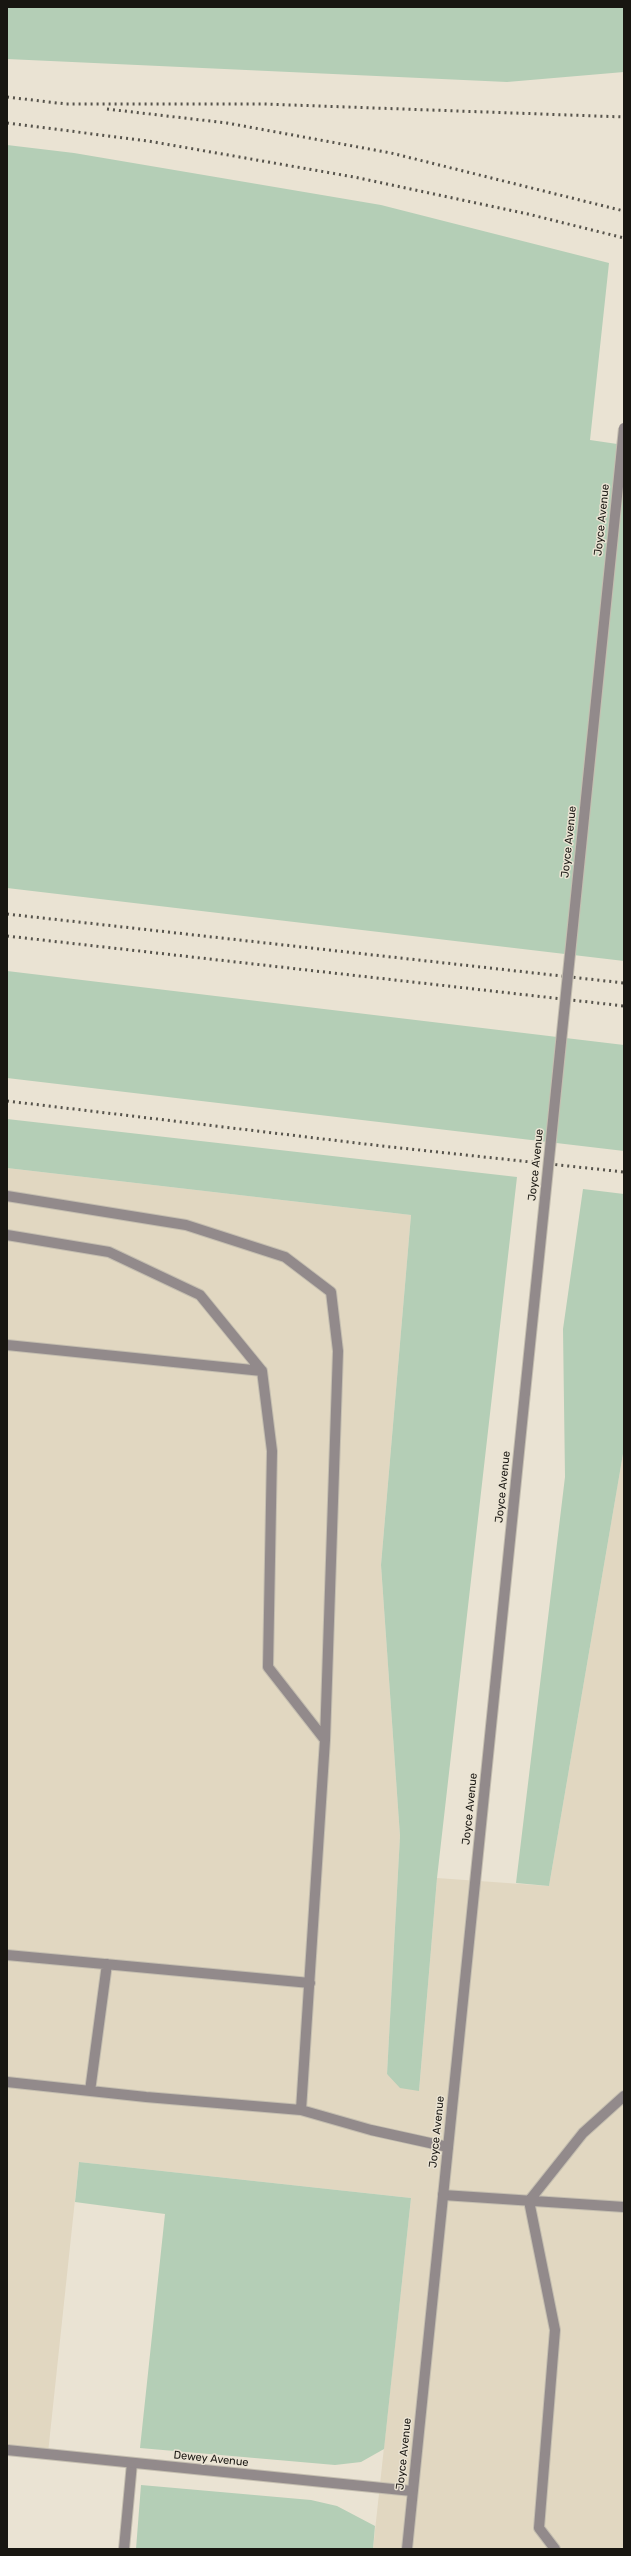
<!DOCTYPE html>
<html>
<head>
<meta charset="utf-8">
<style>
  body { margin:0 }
  #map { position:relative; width:631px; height:2556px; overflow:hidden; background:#eae3d3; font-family:Rubik,sans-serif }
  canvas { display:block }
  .frame { position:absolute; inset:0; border:8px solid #181611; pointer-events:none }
</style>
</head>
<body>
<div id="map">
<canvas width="631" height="2556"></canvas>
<div class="frame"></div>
</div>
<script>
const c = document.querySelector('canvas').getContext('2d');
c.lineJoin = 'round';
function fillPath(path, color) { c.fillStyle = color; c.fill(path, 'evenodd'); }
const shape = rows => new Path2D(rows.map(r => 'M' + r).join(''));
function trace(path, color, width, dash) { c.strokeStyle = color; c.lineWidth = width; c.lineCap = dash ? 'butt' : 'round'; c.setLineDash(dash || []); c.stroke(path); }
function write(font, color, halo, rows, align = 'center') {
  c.font = font + ' Rubik,sans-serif'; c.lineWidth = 3; c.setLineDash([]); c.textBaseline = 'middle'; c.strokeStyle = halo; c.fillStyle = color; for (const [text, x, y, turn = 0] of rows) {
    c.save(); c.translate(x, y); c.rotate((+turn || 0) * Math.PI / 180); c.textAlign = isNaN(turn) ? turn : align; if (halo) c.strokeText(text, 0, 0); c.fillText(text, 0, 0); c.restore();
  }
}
fillPath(shape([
  [7,1168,411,1215,381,1565,400,1836,387,2074,419,2091,437,1878,549,1886,624,1448,624,2549,373,2549,411,2198,79,2162,48,2453,7,2450]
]), '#e1d7c1');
fillPath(shape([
  [7,7,624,7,624,72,507,82,7,59],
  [7,145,74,153,381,205,609,263,590,440,624,445,624,961,7,888],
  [7,971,624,1045,624,1151,7,1078],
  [7,1119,517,1177,437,1878,419,2091,400,2088,387,2074,400,1836,381,1565,411,1215,7,1168],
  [583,1189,624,1194,624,1448,549,1886,516,1883,565,1477,563,1329],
  [79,2162,411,2198,384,2449,361,2462,335,2465,140,2448,165,2214,75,2202],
  [141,2485,311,2500,337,2506,375,2526,373,2549,136,2549]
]), '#b4ceb6');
const service = shape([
  [7,1196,186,1225,285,1257,331,1292,338,1351,325,1740,301,2110,371,2130,448,2147],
  [7,1235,109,1252,200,1295,262,1371],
  [7,1345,262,1371,272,1451,268,1667,325,1740],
  [7,1955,310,1983],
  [7,2082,146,2097,301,2110],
  [90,2091,107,1964],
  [443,2195,624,2207],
  [124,2549,132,2463],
  [555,2549,539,2528,555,2330,529,2201,583,2133,624,2096]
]);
const minor = shape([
  [7,2450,412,2491]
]);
const tertiary = shape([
  [407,2549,525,1393]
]);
trace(service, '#c4beb0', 12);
trace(minor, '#c4beb0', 12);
trace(tertiary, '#c4beb0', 12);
trace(service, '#928a8b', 10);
trace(minor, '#928a8b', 10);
trace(tertiary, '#928a8b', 10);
trace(shape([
  [7,97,66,104,264,104,624,117],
  [107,109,227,123,391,153,624,211],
  [7,123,148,141,354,177,528,214,624,238],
  [7,914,624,983],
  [7,936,624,1006],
  [7,1101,382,1146,624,1172]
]), '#57544c', 3, [2, 4]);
const tertiaryBridge = shape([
  [525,1393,624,428]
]);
trace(tertiaryBridge, '#c4beb0', 12, []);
trace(tertiaryBridge, '#928a8b', 10);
write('11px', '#181611', '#eae3d3', [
  ["Joyce Avenue",602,520,-84],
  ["Joyce Avenue",569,842,-84],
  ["Joyce Avenue",536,1165,-84],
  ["Joyce Avenue",503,1487,-84],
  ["Joyce Avenue",470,1809,-84],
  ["Joyce Avenue",437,2132,-84],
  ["Joyce Avenue",404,2454,-84],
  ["Dewey Avenue",211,2459,6]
]);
</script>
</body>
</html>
